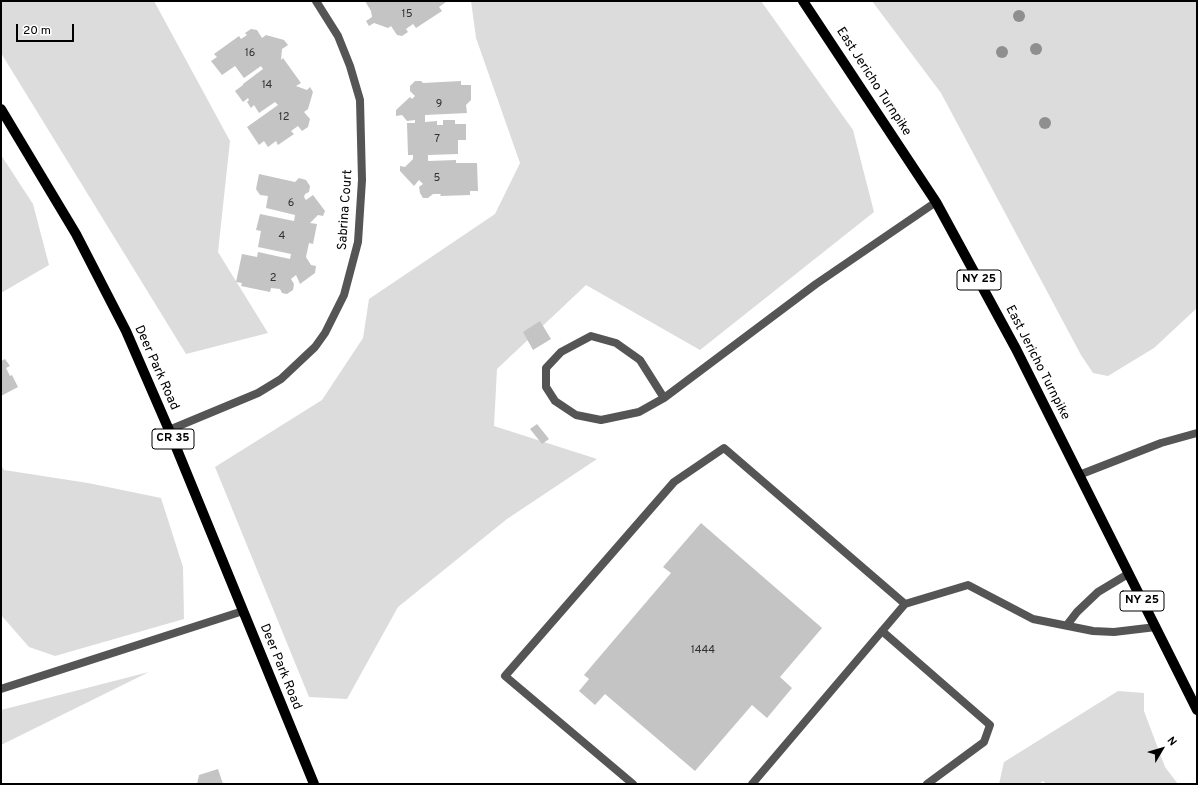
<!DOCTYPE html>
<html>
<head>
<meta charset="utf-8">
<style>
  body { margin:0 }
  #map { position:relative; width:1198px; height:785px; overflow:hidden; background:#fff; font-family:Overpass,sans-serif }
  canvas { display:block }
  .frame { position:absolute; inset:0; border:2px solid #000; pointer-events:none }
  .north { position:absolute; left:1142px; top:729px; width:40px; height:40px; -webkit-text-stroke:3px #fff; paint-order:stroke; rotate:52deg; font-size:11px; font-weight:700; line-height:16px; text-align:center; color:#000 }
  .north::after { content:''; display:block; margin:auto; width:14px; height:18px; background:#000; clip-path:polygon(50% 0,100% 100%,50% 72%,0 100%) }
  .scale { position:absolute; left:16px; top:24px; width:58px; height:18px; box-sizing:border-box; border:2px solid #000; border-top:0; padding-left:5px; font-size:12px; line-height:14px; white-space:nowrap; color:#000; -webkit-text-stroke:3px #fff; paint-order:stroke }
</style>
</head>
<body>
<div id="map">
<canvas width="1198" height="785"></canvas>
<div class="frame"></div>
<div class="north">N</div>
<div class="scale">20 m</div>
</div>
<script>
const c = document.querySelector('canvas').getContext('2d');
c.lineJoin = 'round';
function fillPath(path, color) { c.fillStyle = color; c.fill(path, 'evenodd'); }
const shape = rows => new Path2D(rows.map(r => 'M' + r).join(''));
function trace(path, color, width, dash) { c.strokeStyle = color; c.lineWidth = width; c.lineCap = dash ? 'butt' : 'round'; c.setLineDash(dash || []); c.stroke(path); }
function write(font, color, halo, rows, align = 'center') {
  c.font = font + ' Overpass,sans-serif'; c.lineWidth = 4; c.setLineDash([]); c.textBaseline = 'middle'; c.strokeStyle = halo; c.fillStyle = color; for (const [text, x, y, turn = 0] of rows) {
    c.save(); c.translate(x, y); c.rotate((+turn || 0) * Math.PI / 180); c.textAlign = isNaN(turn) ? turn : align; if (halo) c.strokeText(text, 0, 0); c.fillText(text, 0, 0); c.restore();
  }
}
fillPath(shape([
  [1,1,154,1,230,141,218,252,268,333,186,354,1,53],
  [471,1,761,1,853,130,874,212,700,350,586,285,497,369,494,426,597,459,507,519,398,607,347,699,309,697,215,467,322,400,363,338,369,299,495,214,520,163,476,38],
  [872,1,1197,1,1197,308,1154,348,1108,376,1093,373,1081,355,941,93],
  [1,155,33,204,49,265,1,293],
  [1,465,4,470,88,483,161,498,183,567,184,619,55,656,29,647,1,615],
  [149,672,1,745,1,710],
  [1118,691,1144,693,1144,711,1165,767,1178,784,1046,784,1043,781,1039,784,999,784,1004,762]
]), '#dcdcdc');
fillPath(shape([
  [365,1,445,1,446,2,439,7,442,11,416,28,413,24,406,29,408,32,402,36,397,35,391,26,388,28,374,23,369,26,366,21,372,17,371,11],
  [251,29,257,30,262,38,266,35,284,40,288,45,282,49,281,60,283,58,301,83,296,86,307,90,310,87,313,92,308,109,304,112,310,119,308,127,302,131,298,126,291,131,294,134,278,145,276,141,268,147,264,141,259,145,247,127,278,105,275,102,259,113,254,105,251,108,247,102,249,100,248,98,243,102,235,91,243,85,243,84,263,69,261,66,244,78,235,66,222,75,211,61,217,57,214,54,239,36,241,39,247,35,245,33],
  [415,81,421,81,423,83,461,81,461,85,471,85,471,100,466,105,467,113,425,115,425,122,437,121,437,125,443,125,443,120,455,120,455,124,466,124,466,140,458,140,458,154,428,155,428,161,456,160,456,163,477,163,478,191,470,191,470,195,440,196,441,194,433,194,428,198,423,198,420,193,419,187,423,184,419,180,414,186,400,171,400,166,405,167,413,159,413,155,408,155,407,123,415,123,415,120,407,121,402,115,396,116,396,110,410,97,412,99,415,96,410,91,410,86],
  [259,174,295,182,299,178,306,180,310,186,309,192,305,194,304,197,306,200,313,195,325,211,323,216,318,215,310,223,317,224,313,244,309,243,306,257,311,265,316,266,315,273,300,284,296,275,291,279,294,284,293,290,287,294,282,293,280,289,271,288,270,292,241,286,242,283,236,282,242,254,257,257,258,252,290,259,291,254,258,247,261,231,256,230,260,214,294,221,295,215,266,208,268,196,260,195,256,189],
  [540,321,551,339,533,350,523,332],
  [5,359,10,366,6,368,10,376,12,375,18,387,1,396,1,361],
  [537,424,549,439,542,444,530,429],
  [701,523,822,628,780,677,792,688,767,718,752,705,695,771,605,694,595,705,579,691,589,679,584,675,671,573,663,567],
  [218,769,223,784,197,784,199,775]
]), '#c4c4c4');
trace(shape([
  [664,398,640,360,616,343,591,336,561,352,546,368,546,387,555,401,576,415,601,420,639,412,664,398,816,284,936,202],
  [1079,475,1161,443,1197,433],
  [1067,625,1077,612,1098,592,1128,574],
  [882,631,990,725,984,742,927,784],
  [1,689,243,611],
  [633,784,505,676,674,482,724,448,905,604],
  [752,784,905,604,968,585,1033,619,1093,631,1114,632,1156,627]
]), '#555', 8);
trace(shape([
  [169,430,258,393,281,379,315,347,325,333,344,295,358,242,362,180,360,100,350,66,338,36,316,1]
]), '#555', 8);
trace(shape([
  [803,1,936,202,1016,349,1197,710],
  [1,109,76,234,126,331,169,430,314,784]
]), '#000', 10);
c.fillStyle = '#8f8f8f';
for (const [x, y] of [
  [1019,16],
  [1036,49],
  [1002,52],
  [1045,123]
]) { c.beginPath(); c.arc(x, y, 6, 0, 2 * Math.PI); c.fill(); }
write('11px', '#313131', null, [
  ["15",407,15],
  ["16",250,54],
  ["14",267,86],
  ["9",439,105],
  ["12",284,118],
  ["7",437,140],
  ["5",437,179],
  ["6",291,204],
  ["4",282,237],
  ["2",273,279],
  ["1444",703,651]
]);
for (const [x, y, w] of [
  [979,280,44],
  [173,439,42],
  [1142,601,44]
]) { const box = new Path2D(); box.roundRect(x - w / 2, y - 10, w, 20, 3); c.fillStyle = '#fff'; c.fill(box); trace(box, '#000', 1); }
write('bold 12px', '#000', null, [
  ["NY 25",979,280],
  ["CR 35",173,439],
  ["NY 25",1142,601]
]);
write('13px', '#000', '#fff', [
  ["East Jericho Turnpike",873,82,57],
  ["Sabrina Court",346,210,-86],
  ["East Jericho Turnpike",1037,363,63],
  ["Deer Park Road",156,368,66],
  ["Deer Park Road",280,667,68]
]);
</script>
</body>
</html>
